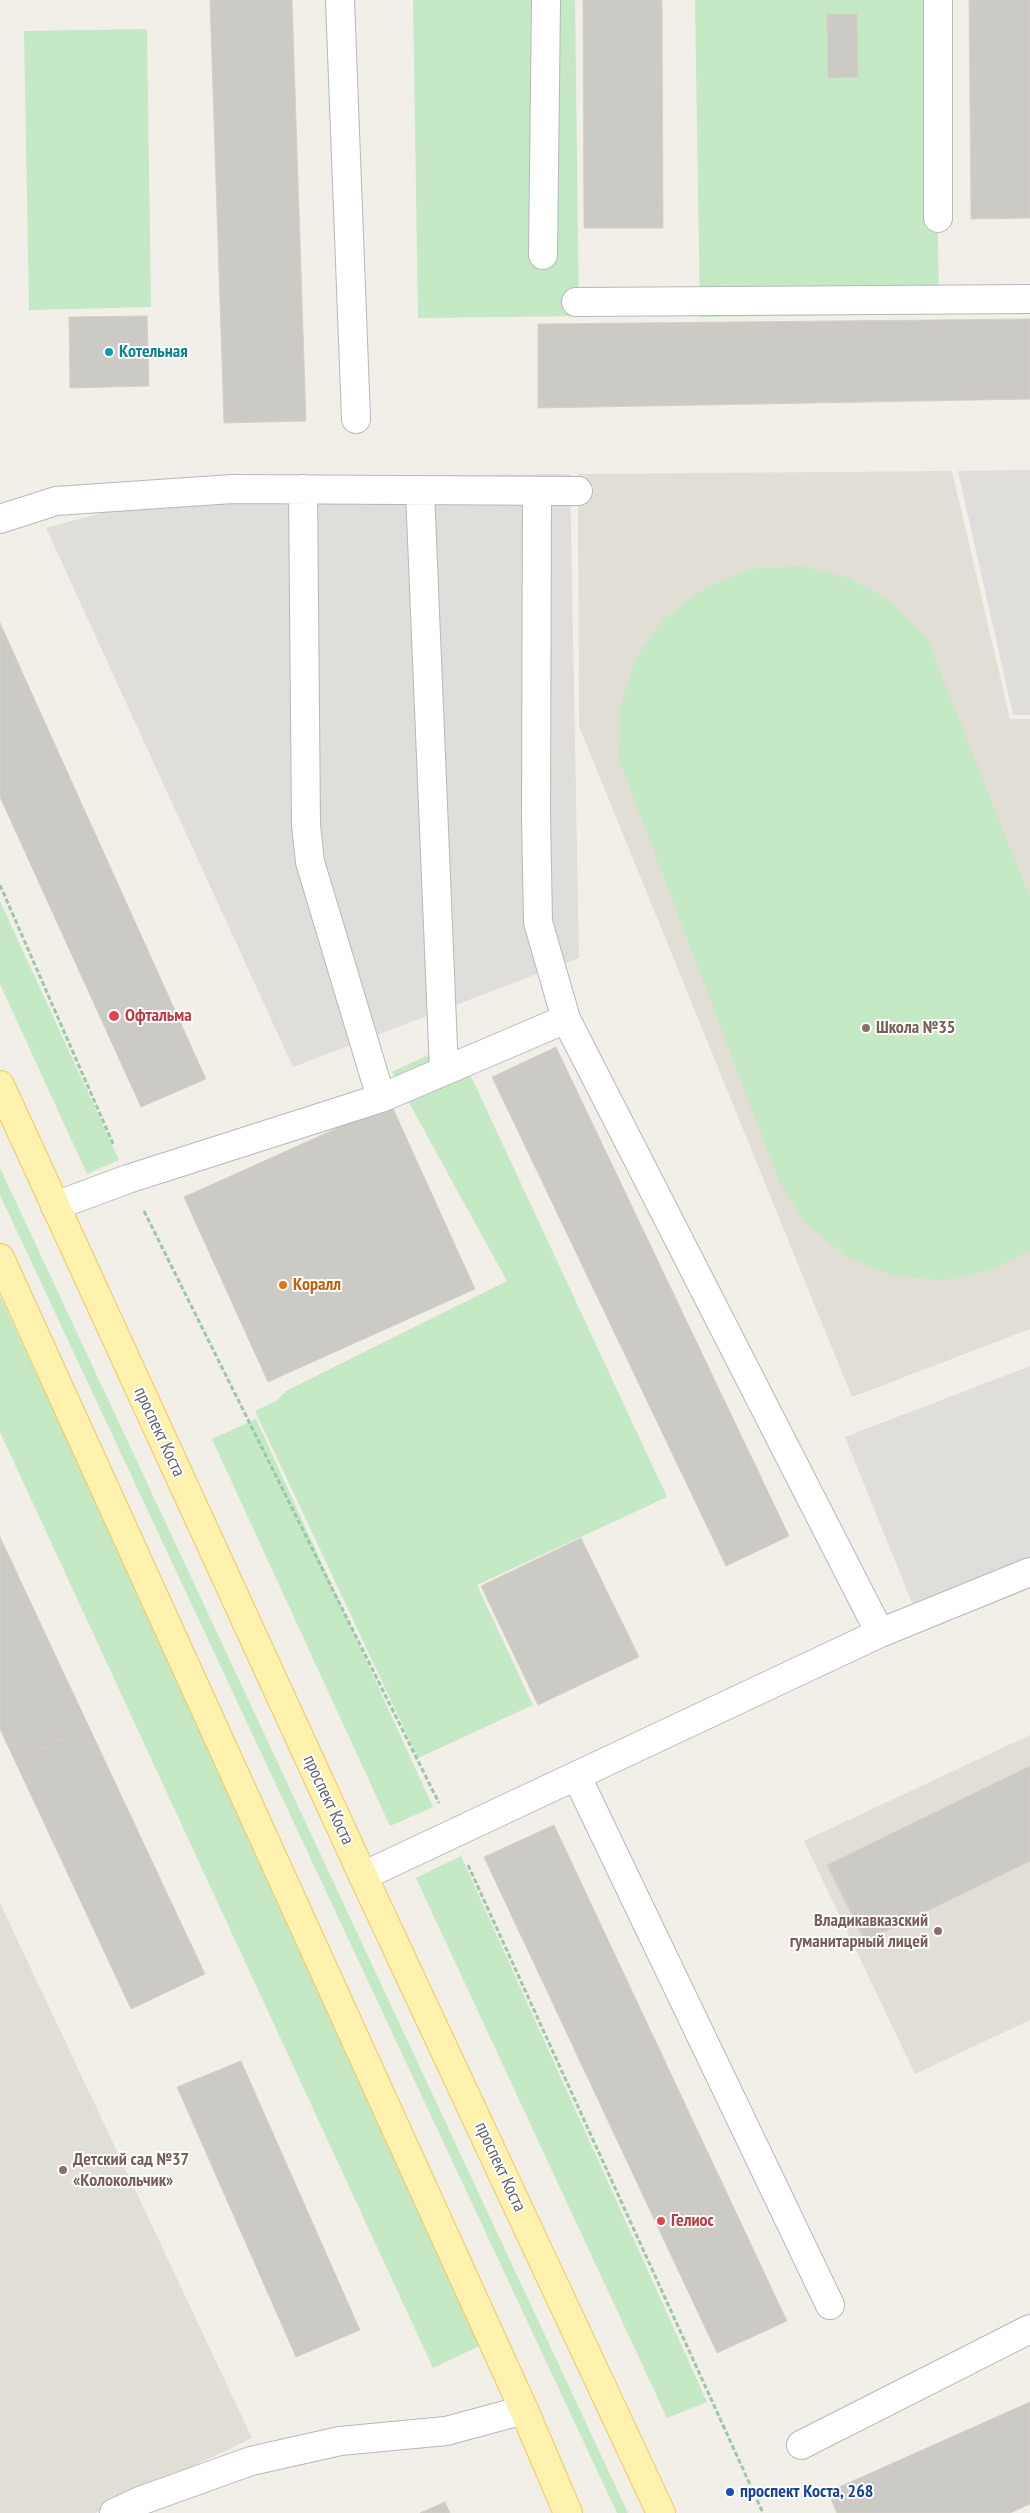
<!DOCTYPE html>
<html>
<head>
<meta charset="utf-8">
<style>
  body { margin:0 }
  canvas { display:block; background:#f1efe8 }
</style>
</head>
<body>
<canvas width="1030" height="2513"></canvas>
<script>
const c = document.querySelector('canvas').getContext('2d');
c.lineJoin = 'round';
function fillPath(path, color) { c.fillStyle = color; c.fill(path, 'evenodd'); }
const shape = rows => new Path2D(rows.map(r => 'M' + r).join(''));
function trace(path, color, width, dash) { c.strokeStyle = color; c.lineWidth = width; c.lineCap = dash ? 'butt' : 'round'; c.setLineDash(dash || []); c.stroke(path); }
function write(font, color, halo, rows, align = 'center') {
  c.font = font + ' "PT Sans Narrow",sans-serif'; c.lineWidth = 4; c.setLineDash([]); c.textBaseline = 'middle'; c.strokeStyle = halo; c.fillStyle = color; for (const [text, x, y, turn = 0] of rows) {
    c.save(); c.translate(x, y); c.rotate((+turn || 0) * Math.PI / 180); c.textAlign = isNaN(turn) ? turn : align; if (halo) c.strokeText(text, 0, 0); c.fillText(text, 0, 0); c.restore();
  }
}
fillPath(shape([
  [1030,470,1030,715,1013,715,958,471],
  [570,474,579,958,293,1067,46,528,235,477],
  [1030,1366,1030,1570,918,1618,845,1437]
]), '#e0deda');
fillPath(shape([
  [952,471,1010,719,1030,719,1030,1329,852,1397,579,726,578,474],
  [1030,1735,1030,2020,915,2074,804,1841],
  [0,1903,252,2438,95,2513,0,2513]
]), '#e1ded6');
fillPath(shape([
  [413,0,575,0,579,316,418,318],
  [695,0,935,0,939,314,700,317],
  [147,29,151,307,29,310,24,31],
  [802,566,850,578,894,604,928,641,1030,898,1030,1250,994,1269,945,1280,894,1276,847,1257,808,1225,780,1184,619,759,620,708,635,660,664,619,704,588,751,569],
  [0,901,119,1160,87,1174,0,984],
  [455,1042,667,1497,477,1585,533,1705,418,1758,255,1411,276,1401,286,1391,507,1281,392,1072],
  [0,1168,628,2513,617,2513,0,1195],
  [0,1296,488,2342,433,2368,0,1432],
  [256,1419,433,1807,390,1826,212,1439],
  [461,1856,707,2402,667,2418,416,1878]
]), '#c5e8c5');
const building = shape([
  [210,0,292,0,306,421,224,423,210,0],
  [583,0,662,0,663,228,584,228,583,0],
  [969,0,1030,0,1030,218,971,219,969,0],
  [827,14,857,14,858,77,828,78,827,14],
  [147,316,149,386,70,388,69,317,147,316],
  [1030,319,1030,399,538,408,538,324,1030,319],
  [0,623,206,1079,141,1107,0,797,0,623],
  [556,1047,789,1536,726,1566,492,1077,556,1047],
  [391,1104,475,1289,268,1382,184,1197,391,1104],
  [0,1537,89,1727,15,1761,0,1729,0,1537],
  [581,1538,639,1657,538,1705,481,1586,581,1538],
  [89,1727,205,1974,131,2009,15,1761,89,1727],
  [1030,1766,1030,1861,865,1941,827,1865,1030,1766],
  [554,1825,787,2321,717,2353,484,1857,554,1825],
  [241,2061,360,2330,296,2357,177,2087,241,2061],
  [1030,2402,1030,2504,1010,2513,837,2513,828,2492,1030,2402],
  [445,2502,450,2513,420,2513,445,2502]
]);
fillPath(building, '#cccac5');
trace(building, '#d6d1c6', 1);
const minor = shape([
  [340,0,356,419],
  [938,0,938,218],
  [543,255,546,0],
  [576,302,1030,299],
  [303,489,306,825,310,862,381,1098],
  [420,491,444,1071],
  [0,519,56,501,232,489,578,491],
  [55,1206,128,1179,381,1098,566,1019],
  [880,1633,1030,1572],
  [577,1777,830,2305],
  [363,1876,880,1633,566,1019,538,922,536,815,537,491],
  [801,2445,1030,2329],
  [114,2513,140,2501,251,2461,340,2441,446,2431,524,2410]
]);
const major = shape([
  [0,1085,363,1876,661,2513],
  [0,1258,524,2410,568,2513]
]);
trace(minor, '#b5b8bc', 30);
trace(major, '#f2c960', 30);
trace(shape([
  [0,885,114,1146],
  [144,1211,439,1803],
  [468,1865,763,2513]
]), '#9cc7a9', 3, [5, 2.5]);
trace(minor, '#fff', 28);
trace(major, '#fff2af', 28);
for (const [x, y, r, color] of [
  [109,352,5,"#0f9aa8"],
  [114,1016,6,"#e0444e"],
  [866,1028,5,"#8d6e63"],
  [283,1285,5,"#e8710a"],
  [938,1931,5,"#8d6e63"],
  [63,2170,5,"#8d6e63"],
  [661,2221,5,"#e0444e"],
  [730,2492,5,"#1a4fb4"]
]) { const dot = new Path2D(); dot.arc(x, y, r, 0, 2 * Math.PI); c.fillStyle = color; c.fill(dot); trace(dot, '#fff', 2); }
write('bold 18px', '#0d838f', '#fff', [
  ["Котельная",119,352]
], 'left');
write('bold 18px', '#be3a42', '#fff', [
  ["Офтальма",125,1016],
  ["Гелиос",671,2221]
], 'left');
write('bold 18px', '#785e54', '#fff', [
  ["Школа №35",876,1028],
  ["Владикавказский",928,1921,"right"],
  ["гуманитарный лицей",928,1942,"right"],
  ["Детский сад №37",73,2160],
  ["«Колокольчик»",73,2181]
], 'left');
write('bold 18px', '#c56008', '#fff', [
  ["Коралл",293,1285]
], 'left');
write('18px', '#5f6368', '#fff', [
  ["проспект Коста",159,1432,65],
  ["проспект Коста",328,1800,65],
  ["проспект Коста",500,2167,65]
]);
write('bold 18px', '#164399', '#fff', [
  ["проспект Коста, 268",740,2492]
], 'left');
</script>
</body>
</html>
